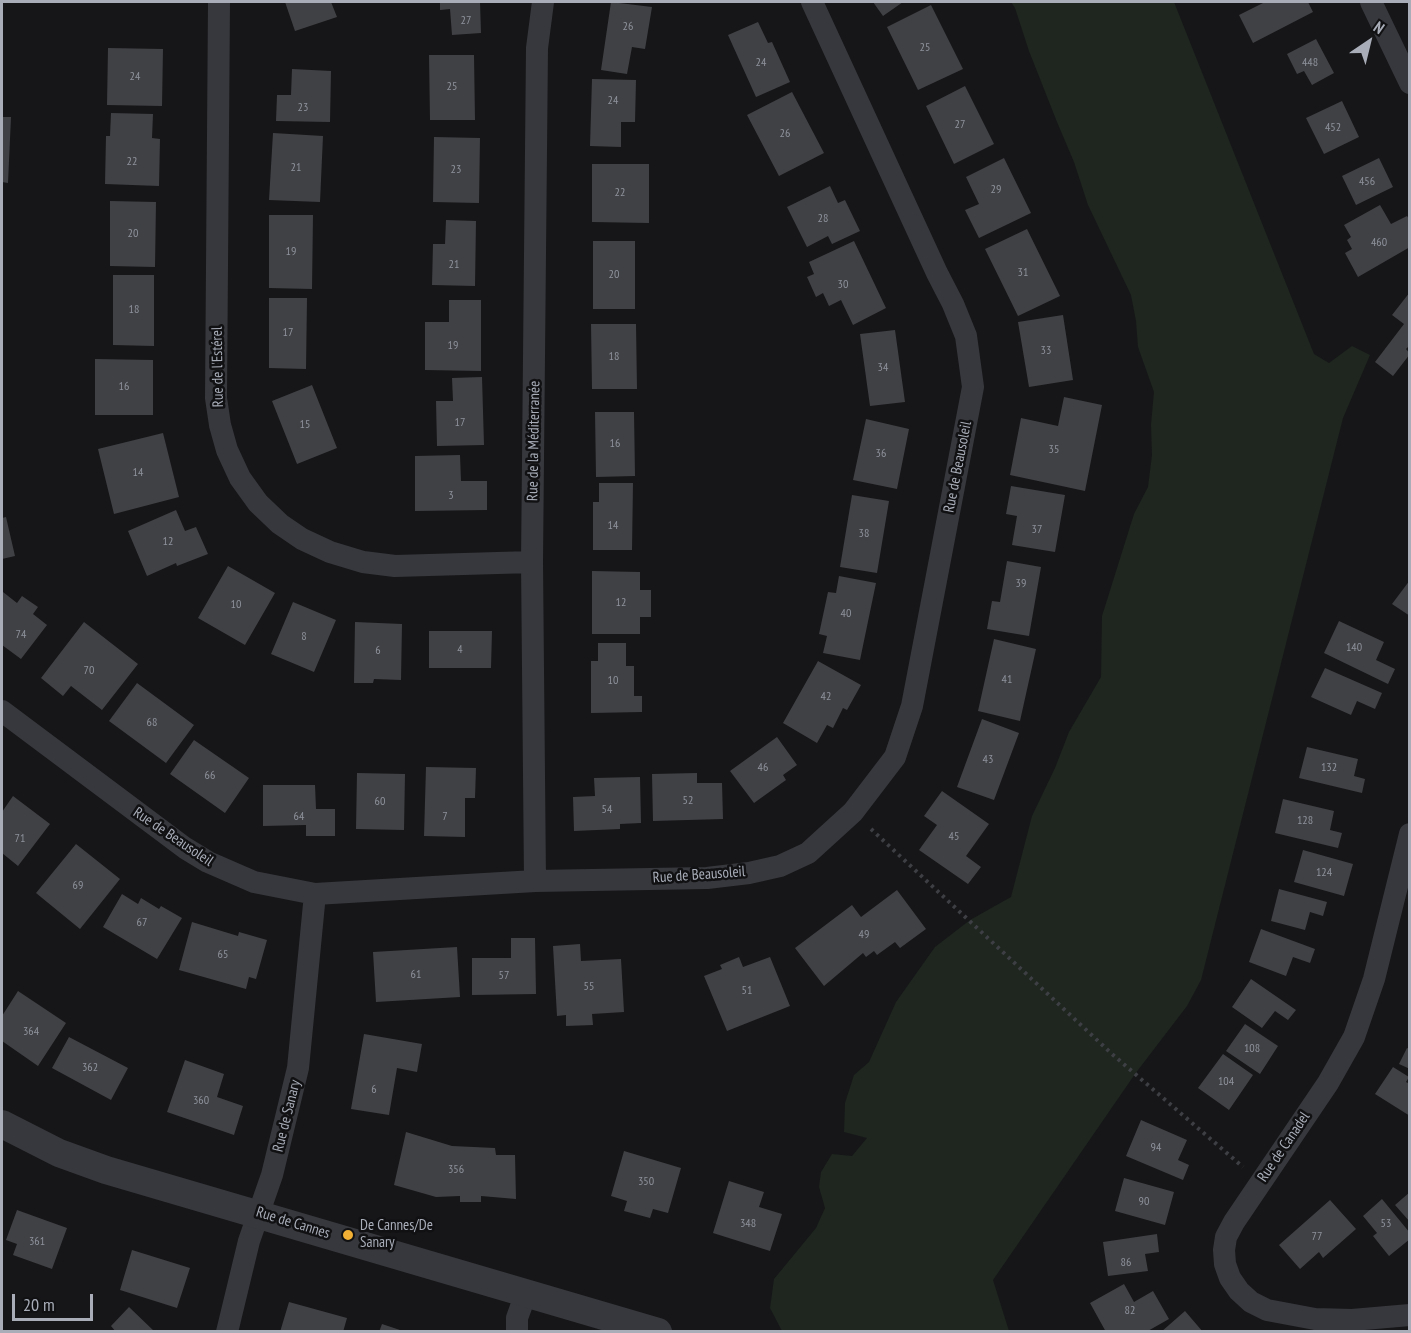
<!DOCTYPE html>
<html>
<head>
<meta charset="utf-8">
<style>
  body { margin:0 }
  #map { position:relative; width:1411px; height:1333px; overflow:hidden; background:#161618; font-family:"PT Sans Narrow",sans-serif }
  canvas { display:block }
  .frame { position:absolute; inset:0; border:3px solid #a8adb8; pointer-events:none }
  .north { position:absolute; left:1339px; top:12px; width:60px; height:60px; -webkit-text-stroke:4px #111113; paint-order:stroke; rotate:35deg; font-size:16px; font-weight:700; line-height:24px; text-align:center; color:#a8adb8 }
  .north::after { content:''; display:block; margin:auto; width:21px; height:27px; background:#a8adb8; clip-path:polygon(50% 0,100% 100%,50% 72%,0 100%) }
  .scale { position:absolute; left:12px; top:1294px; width:81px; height:27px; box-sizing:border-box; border:3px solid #a8adb8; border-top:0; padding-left:8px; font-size:18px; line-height:21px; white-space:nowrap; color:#a8adb8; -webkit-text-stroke:4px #111113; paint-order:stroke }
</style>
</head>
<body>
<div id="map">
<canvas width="1411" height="1333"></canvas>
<div class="frame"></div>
<div class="north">N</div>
<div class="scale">20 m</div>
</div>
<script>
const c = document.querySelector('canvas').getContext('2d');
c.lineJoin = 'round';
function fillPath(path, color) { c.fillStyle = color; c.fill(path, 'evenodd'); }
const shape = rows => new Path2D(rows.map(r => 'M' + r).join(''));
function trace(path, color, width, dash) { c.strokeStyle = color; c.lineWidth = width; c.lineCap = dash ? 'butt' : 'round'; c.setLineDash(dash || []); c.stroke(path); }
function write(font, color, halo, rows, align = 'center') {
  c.font = font + ' "PT Sans Narrow",sans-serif'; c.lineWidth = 5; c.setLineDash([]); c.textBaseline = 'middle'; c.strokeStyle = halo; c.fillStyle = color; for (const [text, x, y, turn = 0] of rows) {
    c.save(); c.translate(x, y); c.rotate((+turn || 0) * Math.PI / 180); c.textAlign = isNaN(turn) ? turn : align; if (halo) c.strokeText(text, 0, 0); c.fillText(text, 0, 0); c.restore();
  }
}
fillPath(shape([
  [1011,2,1174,2,1314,354,1329,363,1352,346,1370,355,1343,418,1201,980,1187,1006,1135,1074,993,1280,1009,1331,782,1331,770,1308,774,1279,816,1228,825,1208,819,1187,821,1172,832,1154,852,1156,867,1138,844,1132,845,1103,854,1075,869,1062,896,1002,935,947,970,920,1011,897,1032,816,1055,768,1069,732,1101,677,1102,616,1134,514,1148,487,1152,455,1151,425,1154,392,1138,347,1136,321,1131,295,1088,205,1074,162,1057,122,1029,51,1015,8]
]), '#1e261f');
fillPath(shape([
  [285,2,331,2,337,17,295,31],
  [440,2,480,2,481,33,452,35,450,9,440,10],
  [611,2,652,7,645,49,632,47,627,74,601,70],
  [873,2,903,2,883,16],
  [1265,2,1308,2,1313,12,1253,43,1239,15],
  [931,5,963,69,918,90,887,27],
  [758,22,768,43,772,42,790,82,756,97,728,35],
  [1316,39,1334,73,1312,85,1304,71,1297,74,1287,54],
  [108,48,163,49,162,106,107,105],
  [429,55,474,55,475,120,430,120],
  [292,69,331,71,330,122,276,121,277,95,291,95],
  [592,79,636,80,635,122,621,122,621,147,590,146],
  [965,86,994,144,954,164,926,106],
  [792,92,824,153,779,176,747,115],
  [1342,101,1359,137,1324,154,1306,118],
  [111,113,153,114,152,138,160,139,159,186,105,184,106,136,110,136],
  [2,117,11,117,8,183,2,182],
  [273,133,323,136,320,202,269,200],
  [434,137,480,138,479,203,433,202],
  [1004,158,1031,213,979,238,965,210,979,204,966,177],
  [1379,158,1393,187,1356,205,1342,176],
  [592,164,649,164,649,223,592,222],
  [830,186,838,203,845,200,860,231,832,244,828,236,807,247,787,207],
  [110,201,156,202,155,267,110,266],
  [1380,205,1391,224,1407,216,1410,220,1410,247,1358,277,1345,253,1352,249,1347,240,1351,237,1344,225],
  [269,215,313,215,312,289,269,288],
  [446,220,476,221,475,286,432,285,433,244,445,244],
  [1027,229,1060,296,1018,316,985,249],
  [593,241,635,241,635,309,593,309],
  [854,241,886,308,853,325,841,300,829,306,823,293,816,297,807,277,814,274,809,262],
  [113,275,154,275,154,346,113,345],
  [1410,292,1410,345,1406,349,1410,354,1393,376,1375,362,1404,324,1392,315],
  [269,298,307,298,306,369,269,368],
  [449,300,481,300,481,371,425,370,425,322,449,322],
  [1063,315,1073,380,1029,387,1018,322],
  [591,324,636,324,637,389,592,389],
  [895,330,905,402,870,406,860,334],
  [95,359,153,360,153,415,95,415],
  [482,377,484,445,437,446,436,401,453,401,452,378],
  [312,385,337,448,297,464,272,401],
  [1064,397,1102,405,1085,491,1010,475,1021,418,1058,426],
  [595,412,634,412,635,476,596,477],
  [866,419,909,429,897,489,853,480],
  [163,433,179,497,114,514,98,449],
  [460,455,461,481,487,481,487,510,415,511,415,456],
  [599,483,633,483,632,550,593,550,593,502,599,502],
  [1011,486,1065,495,1055,552,1012,545,1017,516,1006,514],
  [852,495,889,501,877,573,840,567],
  [176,510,185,531,196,527,208,554,177,566,176,563,147,576,128,531],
  [6,517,15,556,2,559,2,518],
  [1007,561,1041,567,1029,636,987,629,992,601,1000,602],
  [228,566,275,593,245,645,198,618],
  [592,571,640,572,640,590,651,590,651,617,640,617,640,634,592,634],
  [839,576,876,583,860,660,823,653,827,636,819,634,828,592,836,593],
  [1410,580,1410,616,1392,604],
  [3,592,17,603,22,596,38,607,33,614,47,625,21,659,2,645],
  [293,602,336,620,314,672,271,654],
  [1339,621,1384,642,1376,660,1395,669,1388,684,1324,653],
  [84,622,138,664,102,710,71,686,63,696,41,678],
  [355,622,402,624,401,680,374,679,373,683,354,683],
  [429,631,492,631,491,668,429,668],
  [994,639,1036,649,1020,721,978,711],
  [598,643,626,643,626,666,634,666,634,696,642,696,642,712,591,713,591,661,598,661],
  [818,661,861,685,847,710,843,708,833,728,827,725,817,743,783,723],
  [1325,668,1382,693,1375,709,1357,701,1351,715,1311,697],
  [137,683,194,725,166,763,109,721],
  [982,719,1019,733,994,800,957,787],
  [777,737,797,765,783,775,786,780,754,803,730,771],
  [194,740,249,778,225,813,170,774],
  [1307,747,1358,759,1354,776,1365,779,1362,793,1299,778],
  [426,767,476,768,475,798,465,798,465,837,424,836],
  [357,773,405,774,404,830,356,829],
  [697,773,697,783,722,783,723,819,653,821,652,774],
  [640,777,641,823,620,824,620,829,574,831,573,797,595,796,594,778],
  [263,785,315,785,316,809,335,809,335,836,306,836,306,825,263,826],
  [942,791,989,824,966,856,981,867,968,884,919,850,937,825,924,816],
  [13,796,50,824,18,866,2,853,2,812],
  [1283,799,1334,811,1330,830,1342,833,1338,848,1275,833],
  [76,844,120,879,80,929,36,893],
  [1303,850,1353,864,1344,896,1294,882],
  [1279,889,1327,902,1323,916,1310,912,1305,930,1271,921],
  [897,890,926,929,900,948,895,942,877,955,874,951,866,957,863,953,824,986,795,948,852,905,861,917],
  [122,894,138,904,141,898,159,909,161,906,182,918,157,959,103,927],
  [192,922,238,936,239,932,267,940,256,979,249,977,246,989,179,970],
  [1261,929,1315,949,1310,963,1293,957,1286,976,1249,962],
  [511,938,535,938,536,994,472,995,472,958,511,958],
  [580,944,581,961,621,959,624,1012,592,1014,593,1025,566,1026,566,1015,557,1016,553,946],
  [457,947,460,997,376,1002,373,952],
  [739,957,743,967,770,957,790,1006,727,1031,704,976,722,969,720,965],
  [1251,979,1296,1010,1288,1020,1275,1011,1262,1028,1232,1007],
  [18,991,66,1023,38,1066,2,1041,2,1016],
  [1245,1024,1278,1046,1260,1074,1226,1051],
  [364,1034,422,1044,417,1072,397,1068,389,1115,351,1109],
  [69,1037,128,1068,111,1100,52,1068],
  [1407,1048,1410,1049,1410,1069,1399,1064],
  [1223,1054,1253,1075,1229,1110,1198,1088],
  [185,1060,224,1074,217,1097,243,1106,234,1135,167,1112],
  [1393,1067,1409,1077,1406,1082,1410,1084,1410,1116,1375,1094],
  [1141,1120,1187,1140,1178,1160,1189,1165,1183,1180,1126,1156],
  [406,1132,452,1146,495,1148,496,1155,515,1155,516,1199,481,1196,481,1202,460,1202,460,1196,436,1197,394,1185],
  [624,1151,681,1168,668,1213,653,1209,650,1218,624,1211,627,1201,611,1196],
  [1124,1178,1174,1192,1165,1225,1115,1211],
  [729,1181,764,1192,759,1207,782,1214,770,1251,713,1233],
  [1410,1192,1410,1222,1395,1205],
  [1382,1199,1410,1233,1410,1239,1389,1256,1373,1236,1377,1233,1363,1216],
  [1330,1200,1356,1229,1323,1258,1319,1252,1300,1269,1279,1245],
  [17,1210,67,1228,52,1269,13,1255,17,1244,6,1240],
  [1157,1234,1159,1252,1145,1254,1148,1271,1108,1276,1103,1242],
  [132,1250,190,1268,177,1308,120,1290],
  [1124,1284,1134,1302,1153,1291,1169,1319,1146,1332,1106,1332,1090,1303],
  [289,1302,347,1318,343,1332,280,1332],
  [129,1307,155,1332,116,1332,111,1326],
  [1185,1311,1203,1332,1161,1332],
  [382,1324,403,1331,403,1332,379,1332]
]), '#404145');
trace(shape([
  [871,829,1112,1054,1243,1167]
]), '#3d3f44', 4, [3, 4.5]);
trace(shape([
  [219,2,216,398,220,425,227,450,240,478,258,503,280,524,302,539,330,552,363,562,395,566,532,562],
  [1371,2,1410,83],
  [2,711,185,848,208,862,254,882,315,894,535,881,707,878,749,873,780,866,808,853,853,812,895,757,912,706,973,387,966,336,953,304,937,273,812,2],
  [1410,834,1374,979,1354,1037,1328,1083,1234,1222,1226,1237,1224,1250,1225,1264,1230,1278,1239,1291,1251,1302,1267,1310,1315,1319,1352,1320,1410,1315],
  [535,881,532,562,537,48,543,2],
  [227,1332,249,1241,272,1175,298,1068,315,894],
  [517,1332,517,1318,526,1293]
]), '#37383d', 22);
trace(shape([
  [2,1124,59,1153,106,1170,658,1332]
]), '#37383d', 28);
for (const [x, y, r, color] of [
  [348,1235,6,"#f2b134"]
]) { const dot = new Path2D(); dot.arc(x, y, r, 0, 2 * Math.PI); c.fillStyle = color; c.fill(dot); trace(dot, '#111113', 2); }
write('12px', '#8e929b', null, [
  ["27",466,21],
  ["26",628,27],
  ["25",925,48],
  ["24",761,63],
  ["448",1310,63],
  ["24",135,77],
  ["25",452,87],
  ["24",613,101],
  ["23",303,108],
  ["27",960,125],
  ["452",1333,128],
  ["26",785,134],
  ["22",132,162],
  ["21",296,168],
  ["23",456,170],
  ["456",1367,182],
  ["29",996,190],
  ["22",620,193],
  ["28",823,219],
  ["20",133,234],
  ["460",1379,243],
  ["19",291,252],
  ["21",454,265],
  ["31",1023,273],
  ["20",614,275],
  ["30",843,285],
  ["18",134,310],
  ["17",288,333],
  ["19",453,346],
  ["33",1046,351],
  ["18",614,357],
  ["34",883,368],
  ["16",124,387],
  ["17",460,423],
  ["15",305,425],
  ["16",615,444],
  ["35",1054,450],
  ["36",881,454],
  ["14",138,473],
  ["3",451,496],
  ["14",613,526],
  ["37",1037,530],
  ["38",864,534],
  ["12",168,542],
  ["39",1021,584],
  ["12",621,603],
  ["10",236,605],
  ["40",846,614],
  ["74",21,635],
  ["8",304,637],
  ["140",1354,648],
  ["4",460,650],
  ["6",378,651],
  ["70",89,671],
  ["41",1007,680],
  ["10",613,681],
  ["42",826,697],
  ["68",152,723],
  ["43",988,760],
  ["46",763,768],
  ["132",1329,768],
  ["66",210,776],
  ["52",688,801],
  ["60",380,802],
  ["54",607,810],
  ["64",299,817],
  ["7",445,817],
  ["128",1305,821],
  ["45",954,837],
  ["71",20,839],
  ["124",1324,873],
  ["69",78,886],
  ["67",142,923],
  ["49",864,935],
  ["65",223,955],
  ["61",416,975],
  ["57",504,976],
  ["55",589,987],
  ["51",747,991],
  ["364",31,1032],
  ["108",1252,1049],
  ["362",90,1068],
  ["104",1226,1082],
  ["6",374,1090],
  ["360",201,1101],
  ["94",1156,1148],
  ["356",456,1170],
  ["350",646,1182],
  ["90",1144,1202],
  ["348",748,1224],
  ["53",1386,1224],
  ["77",1317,1237],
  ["361",37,1242],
  ["86",1126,1263],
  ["82",1130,1311]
]);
write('15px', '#a8adb8', '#111113', [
  ["Rue de l'Estérel",218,367,-91],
  ["Rue de la Méditerranée",534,441,-89],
  ["Rue de Beausoleil",958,467,-79],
  ["Rue de Beausoleil",173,837,34],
  ["Rue de Beausoleil",699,875,-4],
  ["Rue de Sanary",287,1116,-76],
  ["Rue de Canadel",1284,1147,-56],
  ["Rue de Cannes",293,1223,17]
]);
write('15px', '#a8adb8', '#111113', [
  ["De Cannes/De",360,1226],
  ["Sanary",360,1243]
], 'left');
</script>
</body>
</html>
